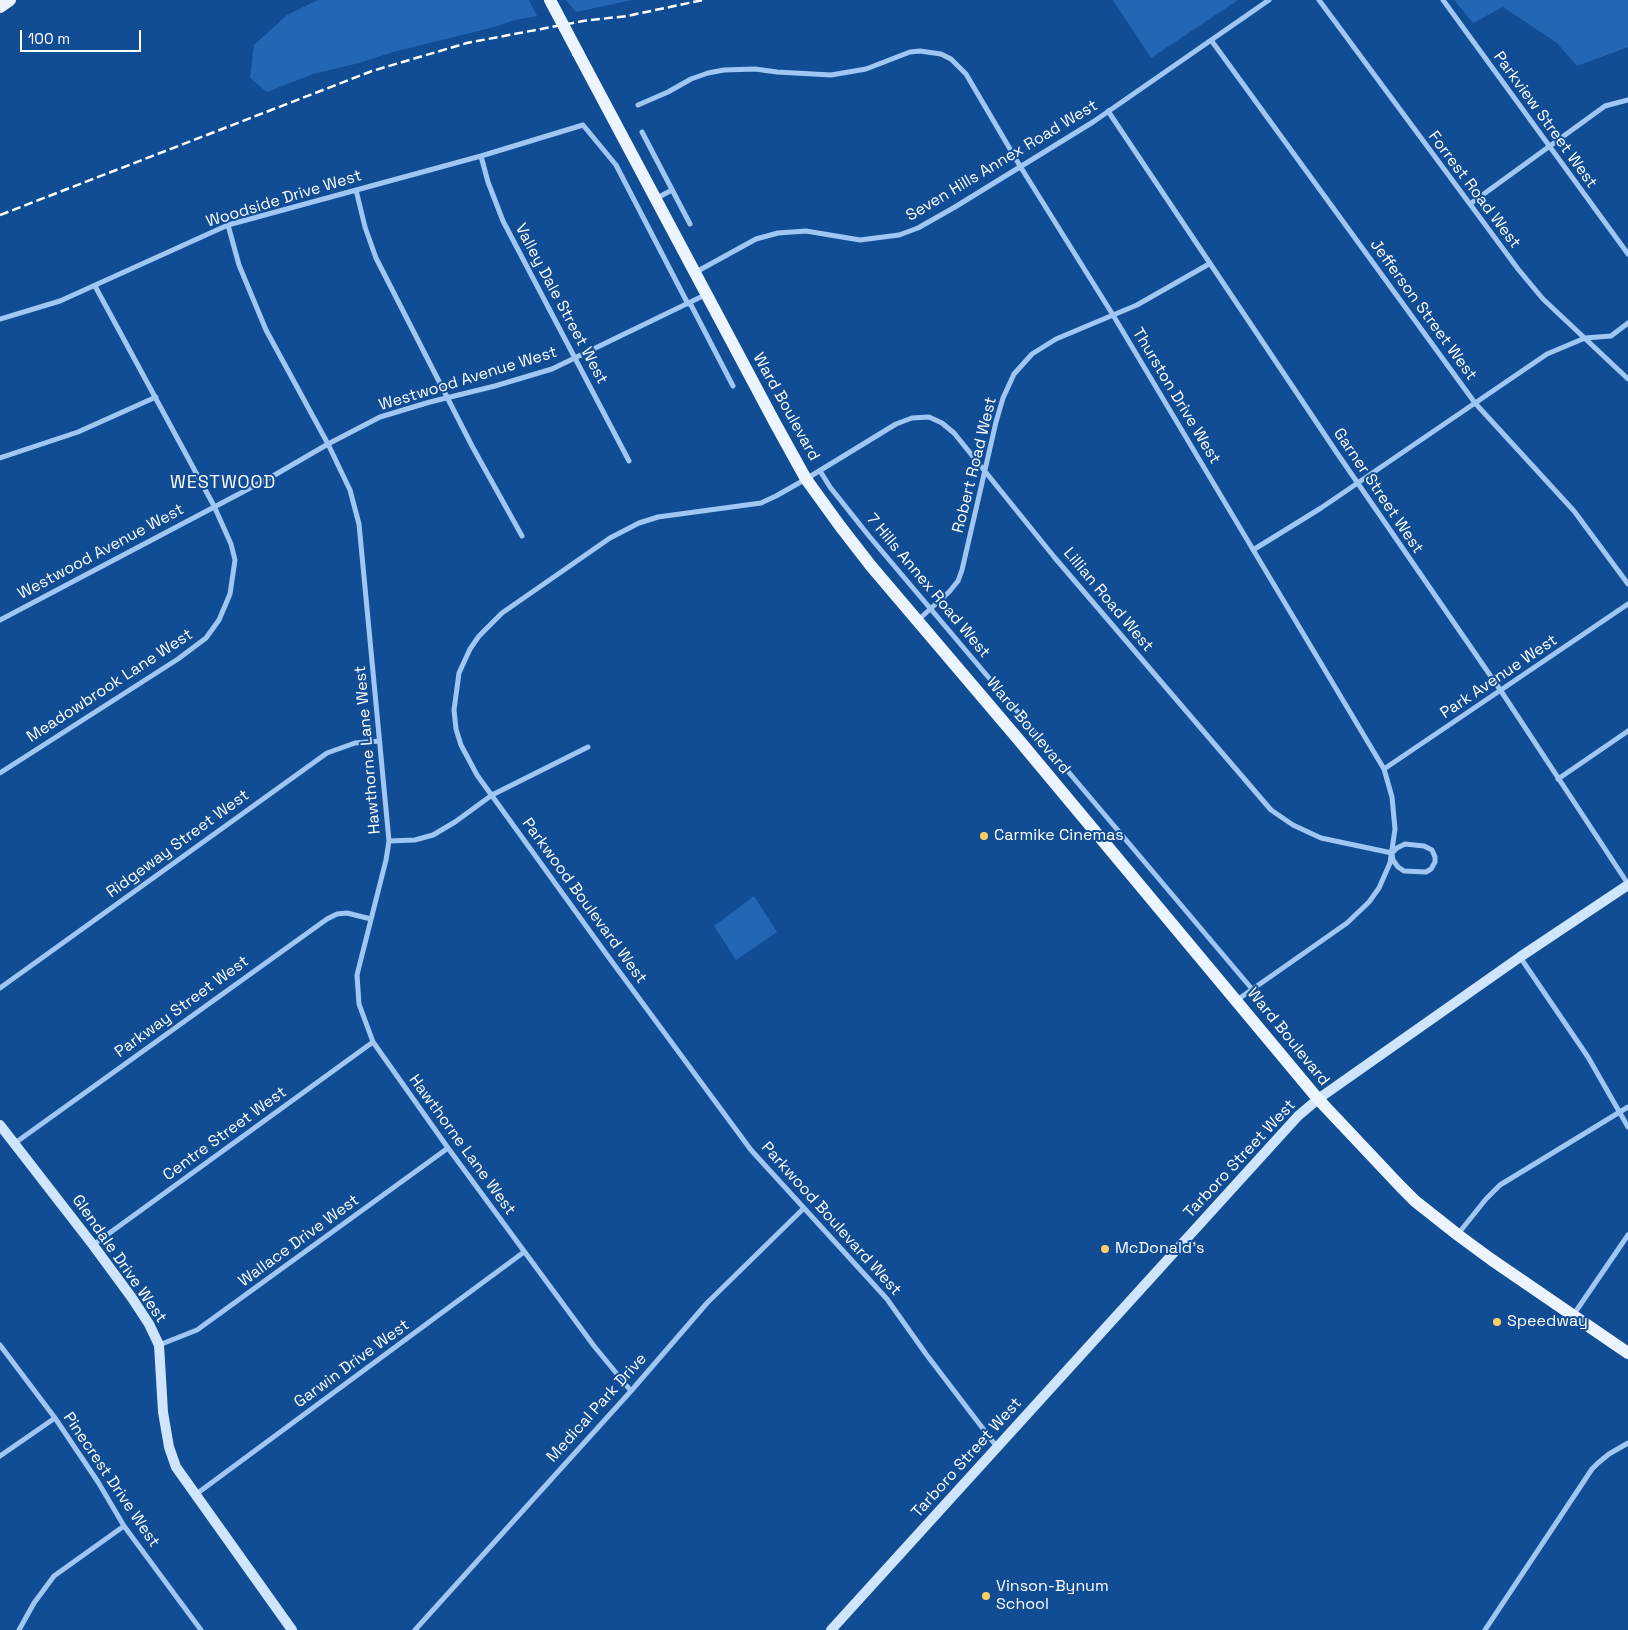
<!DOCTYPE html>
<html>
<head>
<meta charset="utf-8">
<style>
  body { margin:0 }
  #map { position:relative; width:1628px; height:1630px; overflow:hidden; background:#114d95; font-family:"Space Grotesk",sans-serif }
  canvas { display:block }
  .scale { position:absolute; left:20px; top:30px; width:121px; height:22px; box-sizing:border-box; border:2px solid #fff; border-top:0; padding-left:6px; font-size:15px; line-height:18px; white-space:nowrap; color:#fff; -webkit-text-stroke:4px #114d95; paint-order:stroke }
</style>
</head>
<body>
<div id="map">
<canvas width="1628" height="1630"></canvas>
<div class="scale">100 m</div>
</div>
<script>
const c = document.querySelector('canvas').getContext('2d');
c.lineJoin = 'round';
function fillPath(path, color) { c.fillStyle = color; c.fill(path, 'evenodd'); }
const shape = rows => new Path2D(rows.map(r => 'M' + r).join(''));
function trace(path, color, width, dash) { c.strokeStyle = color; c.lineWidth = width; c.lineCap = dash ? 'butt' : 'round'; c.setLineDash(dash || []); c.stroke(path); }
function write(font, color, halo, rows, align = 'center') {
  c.font = font + ' "Space Grotesk",sans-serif'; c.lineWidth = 4; c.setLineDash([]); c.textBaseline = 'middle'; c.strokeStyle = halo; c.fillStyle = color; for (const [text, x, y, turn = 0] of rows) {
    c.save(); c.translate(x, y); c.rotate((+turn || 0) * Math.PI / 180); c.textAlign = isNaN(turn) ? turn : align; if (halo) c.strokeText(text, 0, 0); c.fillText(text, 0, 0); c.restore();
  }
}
fillPath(shape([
  [318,0,529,0,537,16,515,20,494,27,393,52,359,63,313,74,267,92,250,78,254,45,287,15],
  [566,0,632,0,576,12],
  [1113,0,1238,0,1151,58],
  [1454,0,1628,0,1628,47,1577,66,1557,43,1503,7,1473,23],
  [754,896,777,932,736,960,714,926]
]), '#2367b4');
trace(shape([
  [1319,0,1518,269,1543,299,1628,379],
  [1443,0,1628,254],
  [1211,40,1475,403,1574,511,1628,584],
  [638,105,668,92,691,79,708,73,724,70,755,69,777,72,831,75,866,69,910,52,920,51,941,54,951,59,966,74,1020,166,1113,315,1384,769,1392,797,1395,829,1390,863,1379,888,1369,902,1347,923,1237,1000],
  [1108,111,1337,453,1501,691,1628,884],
  [642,132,690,224],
  [481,156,488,182,503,221,629,461],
  [356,190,365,227,376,258,472,446,522,536],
  [657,198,672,190],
  [1470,204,1605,106,1628,100],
  [228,225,239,265,266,330,328,444,350,490,359,524,389,841,386,860,357,975,359,1004,373,1042,448,1148,594,1346,631,1391],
  [696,272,756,239,778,233,806,231,860,240,899,235,918,228,955,207,1093,122,1269,0],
  [690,303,733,386],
  [0,319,60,301,228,225,481,156,583,125,616,165,688,304],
  [0,458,78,432,156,397],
  [820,471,830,487,869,536,1252,989],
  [1253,550,1321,508,1547,354,1585,338,1611,336,1628,323],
  [0,620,273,476,328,444,380,417,430,402,495,386,552,369,707,294],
  [917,621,949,592,958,581,962,570,996,422,1003,398,1014,374,1032,354,1056,339,1137,305,1209,264],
  [1384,769,1628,604],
  [0,773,178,659,206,638,219,620,230,594,235,560,231,544,214,506,95,286],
  [1558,779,1628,731],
  [389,841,415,840,433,835,455,822,492,795,588,747],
  [1405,844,1424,846,1432,850,1435,857,1435,862,1431,869,1426,872,1404,871,1398,867,1393,860,1392,853,1397,848,1405,844],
  [1520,957,1588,1057,1628,1127],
  [0,988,327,753,355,743,379,741],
  [15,1143,327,919,337,914,347,913,371,919],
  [1458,1234,1486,1199,1500,1185,1628,1107],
  [93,1245,373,1042],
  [1574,1314,1628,1235],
  [0,1345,55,1418,98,1482,124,1526,201,1630],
  [159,1345,197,1330,448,1148],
  [997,1447,926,1354,887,1299,751,1150,607,955,477,775,461,745,456,729,454,710,459,673,470,649,479,636,502,613,610,538,639,523,658,517,761,503,776,496,806,479,896,424,912,418,929,417,942,423,954,433,1055,558,1271,810,1293,825,1321,838,1392,853],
  [0,1456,55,1418],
  [195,1495,524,1252],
  [19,1630,34,1603,54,1576,124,1526],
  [415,1630,631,1391,707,1303,804,1208],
  [1485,1630,1592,1469,1598,1463,1609,1454,1628,1443]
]), '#a0c7f3', 5);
trace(shape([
  [0,1125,93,1245,132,1298,149,1324,159,1345,163,1412,169,1447,176,1467,292,1630],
  [831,1630,1298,1116,1318,1099,1520,957,1628,885]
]), '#cfe4fd', 10);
trace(shape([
  [0,7,10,0],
  [578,53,775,423,806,479,840,526,871,566,1018,739,1318,1099,1401,1187,1415,1201,1458,1235,1492,1260,1628,1353]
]), '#ecf4ff', 12);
trace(shape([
  [0,215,372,71,467,43,583,21,627,16,703,0]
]), '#fff', 2.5, [9, 4]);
trace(shape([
  [550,0,578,53]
]), '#ecf4ff', 12);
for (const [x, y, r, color] of [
  [984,836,5,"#ffcf62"],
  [1105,1249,5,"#ffcf62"],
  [1497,1322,5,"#ffcf62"],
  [986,1596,5,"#ffcf62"]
]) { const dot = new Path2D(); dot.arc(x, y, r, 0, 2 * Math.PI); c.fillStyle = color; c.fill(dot); trace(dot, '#114d95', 2); }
write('16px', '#fff', '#114d95', [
  ["Parkview Street West",1545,120,54],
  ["Seven Hills Annex Road West",1002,161,-31],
  ["Forrest Road West",1474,190,53],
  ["Woodside Drive West",284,199,-17],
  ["Valley Dale Street West",561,304,62],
  ["Jefferson Street West",1423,310,54],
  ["Westwood Avenue West",468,379,-17],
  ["Thurston Drive West",1176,396,59],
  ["Ward Boulevard",786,407,61],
  ["Robert Road West",975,465,-76],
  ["Garner Street West",1378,491,56],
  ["Westwood Avenue West",101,552,-28],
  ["7 Hills Annex Road West",928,586,50],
  ["Lillian Road West",1108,600,50],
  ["Park Avenue West",1499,677,-34],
  ["Meadowbrook Lane West",110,686,-33],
  ["Ward Boulevard",1028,726,50],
  ["Hawthorne Lane West",368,750,-95],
  ["Ridgeway Street West",178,844,-36],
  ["Parkwood Boulevard West",584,901,54],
  ["Parkway Street West",182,1007,-36],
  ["Ward Boulevard",1288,1037,51],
  ["Centre Street West",225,1134,-36],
  ["Hawthorne Lane West",462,1145,54],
  ["Tarboro Street West",1240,1159,-47],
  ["Parkwood Boulevard West",831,1219,48],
  ["Wallace Drive West",299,1241,-36],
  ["Glendale Drive West",119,1259,55],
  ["Garwin Drive West",352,1364,-36],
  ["Medical Park Drive",597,1408,-48],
  ["Tarboro Street West",967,1458,-48],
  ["Pinecrest Drive West",111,1480,56]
]);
write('16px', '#fff', '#114d95', [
  ["Carmike Cinemas",994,836],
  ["McDonald's",1115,1249],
  ["Speedway",1507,1322],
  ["Vinson-Bynum",996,1587],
  ["School",996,1605]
], 'left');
c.letterSpacing = '1px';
write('18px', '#fff', '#114d95', [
  ["WESTWOOD",223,483]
]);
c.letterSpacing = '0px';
</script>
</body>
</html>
